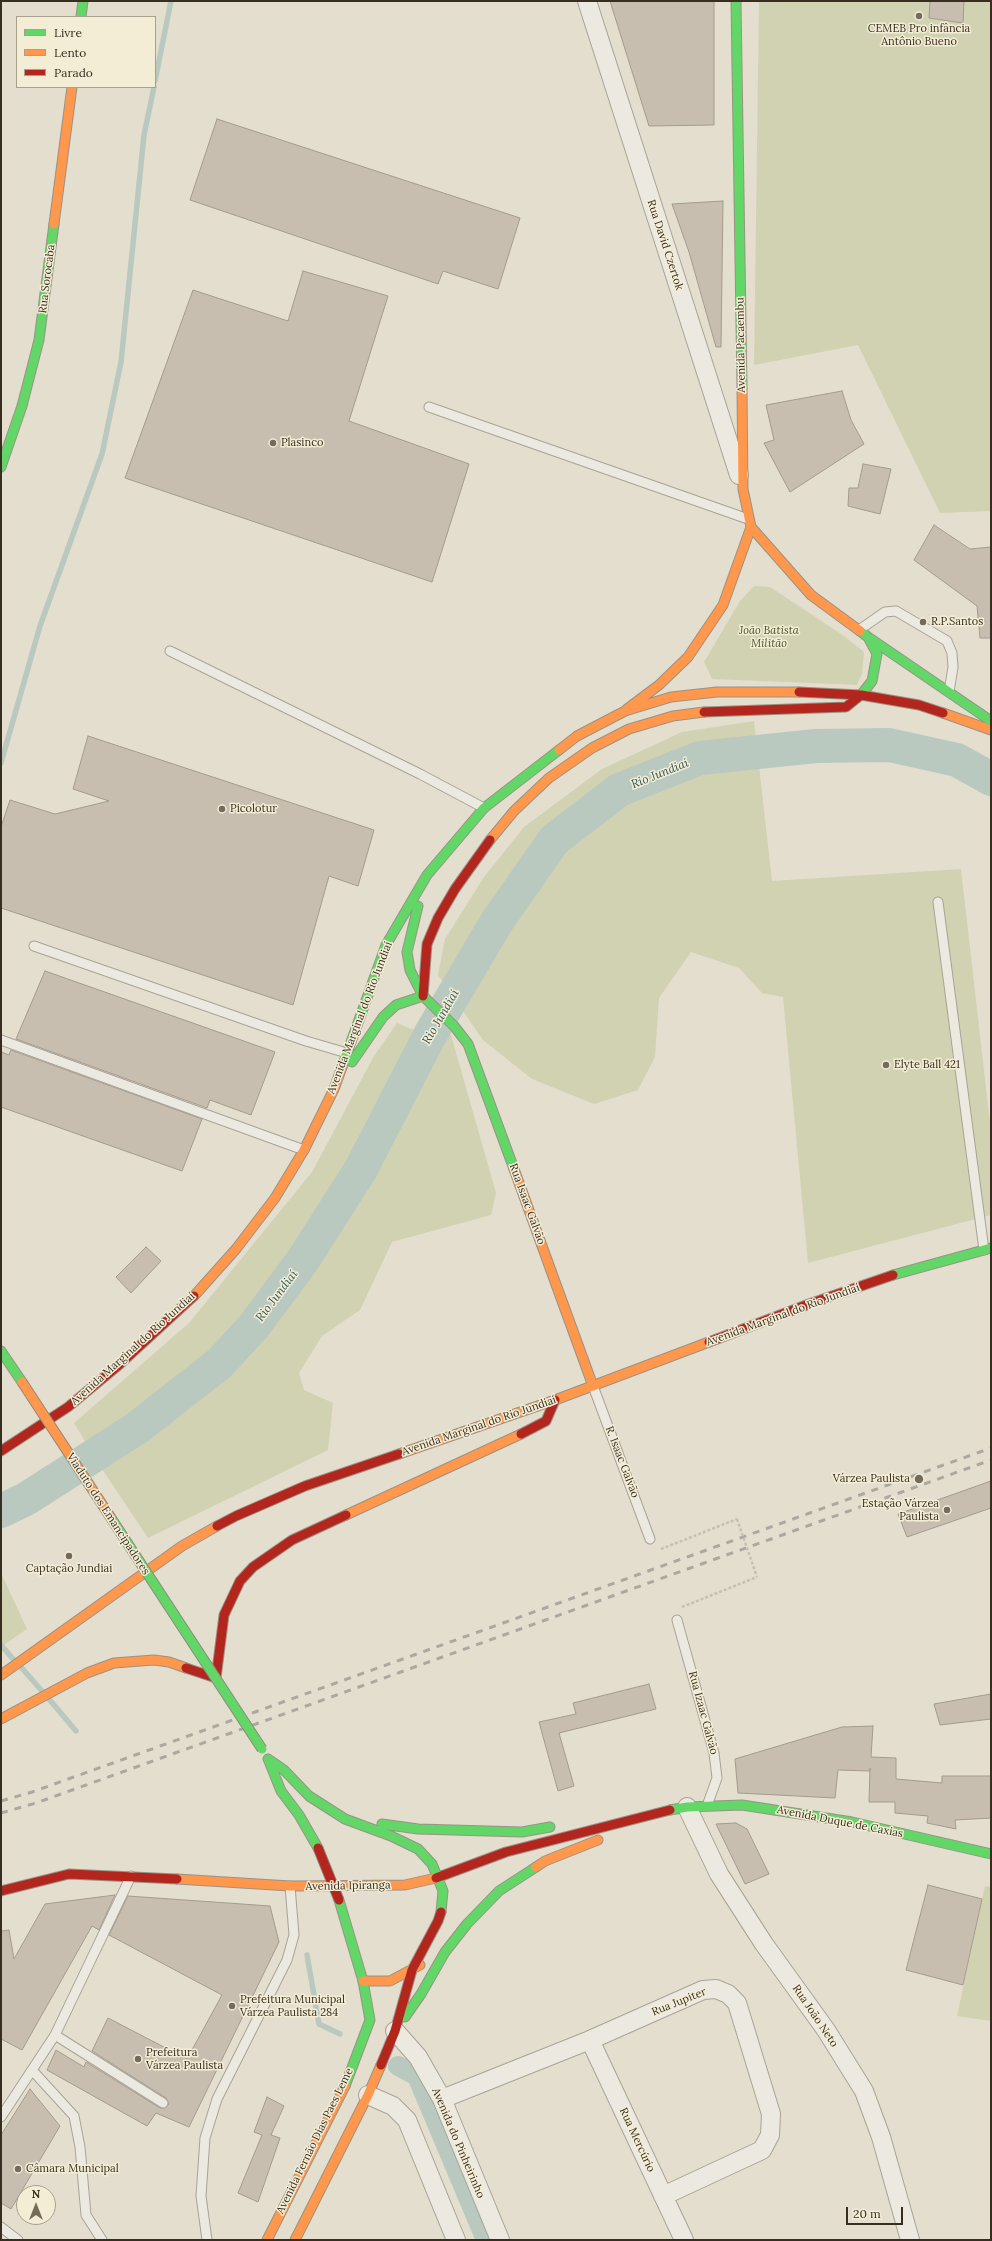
<!DOCTYPE html>
<html>
<head>
<meta charset="utf-8">
<style>
  body { margin:0 }
  #map { position:relative; width:992px; height:2241px; overflow:hidden; background:#e4dece; font-family:Lora,serif }
  canvas { display:block }
  .frame { position:absolute; inset:0; border:2px solid #372d20; pointer-events:none }
  .legend { position:absolute; left:16px; top:16px; width:140px; height:72px; box-sizing:border-box; background:#f4edd6; border:1px solid #a8a08d; margin:0; padding:5px 7px; list-style:none; font-size:12px; color:#372d20 }
  .legend li { display:flex; align-items:center; gap:8px; height:20px }
  .legend b { width:20px; border:1px solid #a8a08d }
  .north { position:absolute; left:16px; top:2185px; width:40px; height:40px; box-sizing:border-box; background:#f4edd6; border:1px solid #a8a08d; border-radius:50%; rotate:0deg; font-size:11px; font-weight:700; line-height:16px; text-align:center; color:#372d20 }
  .north::after { content:''; display:block; margin:auto; width:14px; height:18px; background:#746b5d; clip-path:polygon(50% 0,100% 100%,50% 72%,0 100%) }
  .scale { position:absolute; left:846px; top:2207px; width:57px; height:18px; box-sizing:border-box; border:2px solid #372d20; border-top:0; padding-left:5px; font-size:12px; line-height:14px; white-space:nowrap; color:#372d20; -webkit-text-stroke:3px #f4edd6; paint-order:stroke }
</style>
</head>
<body>
<div id="map">
<canvas width="992" height="2241"></canvas>
<div class="frame"></div>
<ul class="legend">
<li><b style="height:5px;background:#63d668"></b>Livre</li>
<li><b style="height:5px;background:#ff974d"></b>Lento</li>
<li><b style="height:5px;background:#b3261e"></b>Parado</li>
</ul>
<div class="north">N</div>
<div class="scale">20 m</div>
</div>
<script>
const c = document.querySelector('canvas').getContext('2d');
c.lineJoin = 'round';
function fillPath(path, color) { c.fillStyle = color; c.fill(path, 'evenodd'); }
const shape = rows => new Path2D(rows.map(r => 'M' + r).join(''));
function trace(path, color, width, dash) { c.strokeStyle = color; c.lineWidth = width; c.lineCap = dash ? 'butt' : 'round'; c.setLineDash(dash || []); c.stroke(path); }
function write(font, color, halo, rows, align = 'center') {
  c.font = font + ' Lora,serif'; c.lineWidth = 3; c.setLineDash([]); c.textBaseline = 'middle'; c.strokeStyle = halo; c.fillStyle = color; for (const [text, x, y, turn = 0] of rows) {
    c.save(); c.translate(x, y); c.rotate((+turn || 0) * Math.PI / 180); c.textAlign = isNaN(turn) ? turn : align; if (halo) c.strokeText(text, 0, 0); c.fillText(text, 0, 0); c.restore();
  }
}
fillPath(shape([
  [759,1,991,1,991,511,940,513,858,345,754,365],
  [754,586,770,587,844,636,864,652,862,674,857,685,712,679,704,662,740,601],
  [754,721,772,881,961,869,991,1132,991,1215,808,1263,783,997,762,993,739,968,691,952,659,998,655,1057,638,1090,594,1104,532,1079,483,1040,438,975,445,939,484,877,524,827,602,769,682,732],
  [397,1023,414,1030,451,1035,496,1193,491,1215,392,1242,360,1310,322,1336,299,1373,304,1390,333,1403,328,1450,148,1538,100,1466,74,1423,189,1323,312,1172,374,1056],
  [1,1573,27,1629,1,1647],
  [985,1886,991,1887,991,2021,957,2016]
]), '#d1d2b2');
trace(shape([
  [155,81,171,1],
  [1,763,40,626,102,454,121,362,144,135,154,87],
  [1,1645,14,1660],
  [20,1666,42,1691],
  [49,1699,76,1731],
  [307,1955,319,2024,340,2034]
]), '#b9c9c0', 5.5);
trace(shape([
  [398,2066,417,2076,486,2240]
]), '#b9c9c0', 20);
trace(shape([
  [1,1511,26,1499,137,1428,220,1363,254,1326,303,1260,361,1169,430,1035,496,923,554,840,619,790,700,758,816,746,889,745,957,760,991,779]
]), '#b9c9c0', 34);
const building = shape([
  [610,1,714,1,714,125,649,126,610,1],
  [930,1,964,1,963,23,929,18,930,1],
  [217,119,520,218,498,289,443,271,438,284,190,200,217,119],
  [723,201,721,347,716,347,689,252,672,204,723,201],
  [303,271,388,296,349,421,469,464,432,582,125,478,193,290,288,321,303,271],
  [842,391,851,420,864,444,790,492,764,443,774,440,766,405,842,391],
  [863,464,891,469,880,514,848,506,849,488,858,488,863,464],
  [934,525,970,549,991,547,991,638,980,638,977,606,914,560,934,525],
  [88,736,374,830,358,886,329,876,293,1005,1,908,1,827,10,800,55,814,109,801,73,789,88,736],
  [45,971,275,1052,251,1115,210,1100,207,1108,16,1039,45,971],
  [11,1050,202,1119,182,1171,1,1107,1,1052,9,1055,11,1050],
  [146,1247,161,1261,131,1293,116,1277,146,1247],
  [991,1481,991,1508,907,1537,898,1514,991,1481],
  [649,1684,656,1709,559,1733,574,1786,558,1791,539,1722,576,1714,573,1703,649,1684],
  [991,1694,991,1719,940,1725,934,1704,991,1694],
  [873,1726,871,1757,896,1758,896,1779,942,1783,942,1776,991,1776,991,1818,955,1820,956,1829,927,1823,928,1816,895,1813,895,1802,869,1802,870,1768,870,1771,838,1770,835,1798,738,1793,735,1759,842,1727,873,1726],
  [736,1823,747,1829,769,1874,745,1884,716,1824,736,1823],
  [928,1885,982,1899,963,1985,906,1970,928,1885],
  [115,1895,99,1930,92,1926,22,2050,1,2039,1,1931,9,1930,14,1959,45,1904,115,1895],
  [128,1896,270,1906,279,1942,189,2127,156,2113,147,2126,47,2070,56,2050,84,2067,86,2062,160,2108,165,2108,169,2104,166,2098,92,2051,108,2018,187,2059,222,1995,109,1935,128,1896],
  [30,2089,60,2126,11,2209,1,2203,1,2135,30,2089],
  [267,2097,284,2106,271,2135,280,2138,258,2202,238,2193,262,2135,254,2132,267,2097]
]);
fillPath(building, '#c7beb0');
trace(building, '#a49a8e', 1);
const lane = shape([
  [429,407,748,519],
  [859,630,885,612,896,611,947,641,952,653,953,667,949,692],
  [170,651,420,774,484,808],
  [938,902,984,1250],
  [34,946,306,1041,347,1053],
  [1,1040,304,1150],
  [593,1386,650,1539],
  [677,1620,714,1753,717,1778,707,1806],
  [55,2035,163,2103],
  [32,2070,74,2116,80,2147,86,2215,102,2240],
  [1,2117,55,2035,131,1876],
  [1,2227,18,2240],
  [207,2240,201,2196,205,2138,217,2099,287,1960,294,1935,290,1886]
]);
const street = shape([
  [587,1,739,475],
  [687,1807,719,1874,764,1944,826,2030,864,2091,881,2137,910,2240],
  [395,2031,418,2057,442,2099,500,2240],
  [590,2040,684,2240],
  [368,2095,393,2106,407,2120,456,2240],
  [442,2099,590,2040,703,1990,716,1989,728,1994,737,2003,771,2114,770,2135,762,2150,663,2196]
]);
const fast = shape([
  [736,1,742,388],
  [81,17,83,1],
  [1,467,22,406,39,340,54,224],
  [860,631,868,637,877,654,872,681,861,695],
  [868,637,991,721],
  [418,906,407,952,410,970,423,996,454,1026,468,1044,514,1169],
  [352,1062,383,1017,396,1005,423,996],
  [342,1067,386,945,427,875,484,808,559,750],
  [893,1275,991,1248],
  [1,1351,22,1382],
  [268,1759,284,1770,309,1796,345,1819,391,1836,418,1849,432,1864,443,1891,441,1912],
  [269,1761,281,1791,299,1815,318,1848],
  [670,1810,687,1807,742,1805,852,1822,991,1854],
  [382,1824,418,1829,522,1832,550,1827],
  [339,1900,363,1981,370,2020,345,2086],
  [405,2017,421,1994,445,1952,467,1924,499,1891,536,1867]
]);
const slow = shape([
  [54,224,72,87],
  [742,388,743,489,751,527,811,595,860,631],
  [627,709,659,685,688,657,723,605,751,527],
  [943,713,991,730],
  [559,750,577,736,625,711,671,697,717,692,799,692],
  [490,840,514,811,549,778,592,748,629,729,673,716,704,712],
  [514,1169,593,1386],
  [194,1296,236,1249,275,1198,304,1150,334,1089,342,1067],
  [399,1454,555,1400,709,1342],
  [346,1515,521,1434],
  [1,1675,182,1546,217,1526],
  [1,1719,87,1673,114,1663,154,1660,169,1662,186,1668],
  [536,1867,545,1861,598,1840],
  [177,1879,290,1886,405,1885,436,1878],
  [363,1981,390,1981,420,1965],
  [267,2240,345,2086],
  [295,2240,368,2095,381,2065]
]);
const jam = shape([
  [799,692,861,695,919,705,943,713],
  [704,712,846,707,861,695],
  [423,996,427,944,438,918,455,889,490,840],
  [709,1342,809,1304,893,1275],
  [521,1434,546,1421,555,1400],
  [1,1451,68,1407,120,1364,194,1296],
  [217,1526,236,1516,305,1486,399,1454],
  [186,1668,216,1678,224,1615,240,1581,253,1567,292,1540,346,1515],
  [436,1878,506,1852,670,1810],
  [1,1891,69,1874,177,1879],
  [381,2065,395,2031,412,1970,438,1921,441,1912]
]);
trace(lane, '#a9a397', 11);
trace(street, '#a9a397', 20);
trace(fast, '#999387', 11);
trace(slow, '#999387', 11);
trace(jam, '#999387', 11);
trace(shape([
  [661,1549,737,1519],
  [682,1607,757,1577]
]), '#c5c0b6', 2.5, [3, 2]);
trace(lane, '#ece9e0', 9);
trace(street, '#ece9e0', 18);
trace(fast, '#63d668', 9);
trace(slow, '#ff974d', 9);
trace(jam, '#b3261e', 9);
trace(shape([
  [1,1801,32,1792,991,1448],
  [1,1813,36,1803,991,1460]
]), '#aba8a0', 3, [7, 7]);
const fastBridge = shape([
  [111,1518,262,1749]
]);
const slowBridge = shape([
  [22,1382,111,1518]
]);
const jamBridge = shape([
  [318,1848,339,1900]
]);
trace(fastBridge, '#8f897e', 11, []);
trace(slowBridge, '#8f897e', 11, []);
trace(jamBridge, '#8f897e', 11, []);
trace(shape([
  [737,1519,757,1577]
]), '#c5c0b6', 2.5, [3, 2]);
trace(fastBridge, '#63d668', 9);
trace(slowBridge, '#ff974d', 9);
trace(jamBridge, '#b3261e', 9);
for (const [x, y, r, color] of [
  [919,16,4,"#746b5d"],
  [273,443,4,"#746b5d"],
  [923,622,4,"#746b5d"],
  [222,809,4,"#746b5d"],
  [886,1065,4,"#746b5d"],
  [919,1479,5,"#746b5d"],
  [947,1510,4,"#746b5d"],
  [69,1556,4,"#746b5d"],
  [232,2006,4,"#746b5d"],
  [138,2059,4,"#746b5d"],
  [18,2169,4,"#746b5d"]
]) { const dot = new Path2D(); dot.arc(x, y, r, 0, 2 * Math.PI); c.fillStyle = color; c.fill(dot); trace(dot, '#f4edd6', 1.5); }
write('11px', '#372d20', '#f4edd6', [
  ["CEMEB Pro infância",919,29,"center"],
  ["Antônio Bueno",919,42,"center"],
  ["Plasinco",281,443],
  ["R.P.Santos",931,622],
  ["Picolotur",230,809],
  ["Elyte Ball 421",894,1065],
  ["Várzea Paulista",910,1479,"right"],
  ["Estação Várzea",939,1504,"right"],
  ["Paulista",939,1517,"right"],
  ["Captação Jundiai",69,1569,"center"],
  ["Prefeitura Municipal",240,2000],
  ["Várzea Paulista 284",240,2013],
  ["Prefeitura",146,2053],
  ["Várzea Paulista",146,2066],
  ["Câmara Municipal",26,2169]
], 'left');
write('11px', '#372d20', '#f4edd6', [
  ["Rua David Czertok",665,245,72],
  ["Rua Sorocaba",47,279,-83],
  ["Avenida Pacaembu",741,345,-91],
  ["Avenida Marginal do Rio Jundiaí",360,1018,-69],
  ["Rua Isaac Galvão",527,1204,70],
  ["Avenida Marginal do Rio Jundiaí",783,1315,-20],
  ["Avenida Marginal do Rio Jundiaí",133,1349,-42],
  ["Avenida Marginal do Rio Jundiaí",479,1426,-19],
  ["R. Isaac Galvão",622,1462,69],
  ["Viaduto dos Emancipadores",108,1514,57],
  ["Rua Izaac Galvão",703,1713,75],
  ["Avenida Duque de Caxias",840,1822,11],
  ["Avenida Ipiranga",348,1886,-1],
  ["Rua Jupiter",679,2002,-22],
  ["Rua João Neto",815,2016,56],
  ["Rua Mercúrio",637,2140,65],
  ["Avenida Fernão Dias Paes Leme",315,2141,-64],
  ["Avenida do Pinheirinho",458,2143,67]
]);
write('italic 11px', '#455228', '#f4edd6', [
  ["João Batista",769,631],
  ["Militão",769,644]
]);
write('italic 12px', '#305656', '#f4edd6', [
  ["Rio Jundiaí",660,774,-22],
  ["Rio Jundiaí",441,1017,-60],
  ["Rio Jundiaí",277,1296,-53]
]);
</script>
</body>
</html>
